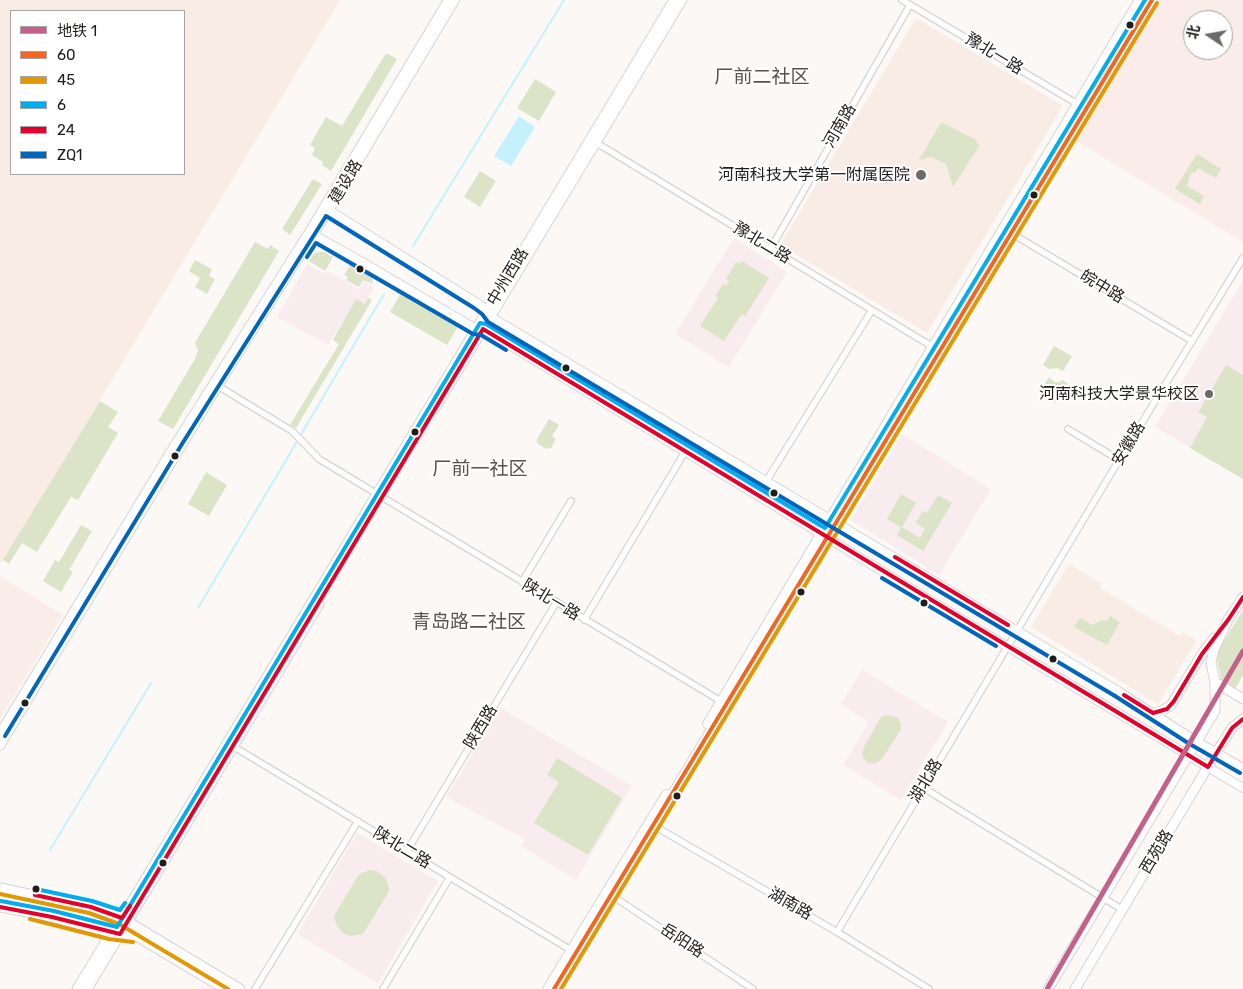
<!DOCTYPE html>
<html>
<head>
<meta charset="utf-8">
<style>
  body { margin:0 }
  #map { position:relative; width:1243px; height:989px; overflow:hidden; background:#fbf8f6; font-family:Rubik,"Noto Sans SC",sans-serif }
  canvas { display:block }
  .legend { position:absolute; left:10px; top:10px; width:175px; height:165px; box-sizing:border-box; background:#fff; border:1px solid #a6a5a4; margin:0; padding:6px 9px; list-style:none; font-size:15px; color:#211d1b }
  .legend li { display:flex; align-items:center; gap:10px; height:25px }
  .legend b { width:25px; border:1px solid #a6a5a4 }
  .north { position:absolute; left:1183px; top:10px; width:50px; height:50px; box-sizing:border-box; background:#fff; border:1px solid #a6a5a4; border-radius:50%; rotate:282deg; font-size:14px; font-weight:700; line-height:20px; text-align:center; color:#211d1b }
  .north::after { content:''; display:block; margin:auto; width:18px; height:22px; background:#6d6a68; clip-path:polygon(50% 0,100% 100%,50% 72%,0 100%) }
</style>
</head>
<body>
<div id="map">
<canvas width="1243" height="989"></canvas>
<ul class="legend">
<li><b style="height:6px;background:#c4608c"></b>地铁 1</li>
<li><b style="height:6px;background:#f26522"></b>60</li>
<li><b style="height:6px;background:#e29803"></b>45</li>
<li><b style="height:6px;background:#00aeef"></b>6</li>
<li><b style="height:6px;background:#e4002b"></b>24</li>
<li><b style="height:6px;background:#0065bd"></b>ZQ1</li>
</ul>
<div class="north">北</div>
</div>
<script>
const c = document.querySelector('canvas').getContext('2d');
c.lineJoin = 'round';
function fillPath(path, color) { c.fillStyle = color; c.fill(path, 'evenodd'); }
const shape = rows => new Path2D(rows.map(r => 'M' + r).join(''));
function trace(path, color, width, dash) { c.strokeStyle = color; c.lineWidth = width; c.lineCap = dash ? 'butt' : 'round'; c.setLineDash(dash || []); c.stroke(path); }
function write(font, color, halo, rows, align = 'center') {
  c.font = font + ' Rubik,"Noto Sans SC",sans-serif'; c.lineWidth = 4; c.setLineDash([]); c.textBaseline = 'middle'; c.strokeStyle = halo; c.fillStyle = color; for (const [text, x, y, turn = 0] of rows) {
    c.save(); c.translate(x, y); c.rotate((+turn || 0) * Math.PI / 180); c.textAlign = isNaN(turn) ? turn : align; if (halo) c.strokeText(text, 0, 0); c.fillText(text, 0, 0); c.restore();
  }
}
fillPath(shape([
  [1161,0,1243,0,1243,242,1076,141],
  [1193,20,1223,20,1223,50,1193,50],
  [0,576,63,615,0,719]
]), '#f9ece9');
fillPath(shape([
  [0,0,340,0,2,563,0,562],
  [11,11,184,11,184,174,11,174],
  [916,18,1063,106,927,333,780,245],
  [1069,564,1102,584,1100,588,1180,636,1183,632,1197,640,1158,704,1031,627]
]), '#f8ece5');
fillPath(shape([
  [734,238,787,272,729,367,675,334],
  [307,264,325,274,327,271,359,289,364,281,374,287,365,304,356,300,328,345,277,317],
  [1243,280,1243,479,1155,427],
  [902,434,991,489,939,575,851,520],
  [862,670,948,722,901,800,843,765,869,722,841,704],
  [501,708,632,786,576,880,521,846,525,839,446,797],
  [357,833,438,881,378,983,297,934]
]), '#f8ecef');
fillPath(shape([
  [386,53,397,59,331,171,322,165,323,162,312,155,315,148,310,145,326,117,342,126],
  [535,79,556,92,539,121,517,108],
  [943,123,976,140,979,146,953,187,946,164,931,157,919,160,940,124],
  [1197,154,1221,169,1216,178,1198,168,1195,172,1191,173,1187,186,1204,196,1200,204,1175,189],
  [480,171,496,181,480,207,464,197],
  [313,179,322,184,290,235,282,229],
  [255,242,268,249,270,245,279,251,173,429,158,421,195,359,198,350,195,343],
  [318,252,324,252,333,257,325,271,309,261,314,254],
  [195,260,212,269,209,276,215,279,207,294,195,287,200,278,189,271],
  [353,261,371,273,373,284,363,280,359,287,346,280,348,277,344,275],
  [742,261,769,278,745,316,742,314,724,341,700,326,718,298,715,296,723,284,726,285,729,281,726,279,736,262,739,264],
  [401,293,458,326,447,345,390,312],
  [368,298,372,300,296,428,290,425,339,344,333,340,356,299,365,304],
  [1054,346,1072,356,1063,371,1057,368,1049,369,1043,365],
  [1226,365,1243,375,1243,479,1190,448,1207,417,1198,412],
  [1049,377,1055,382,1060,382,1062,380,1068,384,1056,403,1040,393],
  [100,401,118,412,108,427,118,433,78,500,71,497,37,552,22,543,9,564,3,560],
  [549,419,559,425,552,436,556,439,551,448,546,449,537,443,537,439],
  [206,472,227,485,209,516,188,504],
  [901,494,916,503,902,527,920,538,925,529,916,523,923,511,927,513,938,495,952,503,923,551,897,535,901,527,887,519],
  [81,525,92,531,69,570,73,572,61,592,43,581,55,560,59,562],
  [1243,610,1243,675,1234,691,1222,685,1216,654],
  [1110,616,1120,622,1107,645,1074,627,1080,618,1093,625,1101,620,1107,621],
  [887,715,898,718,901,724,901,729,882,759,874,764,867,763,862,755,864,747,881,717],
  [557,758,622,798,588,855,534,823,559,782,547,775],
  [370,870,376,871,385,877,389,888,388,893,363,934,351,936,344,934,337,926,334,916,359,874]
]), '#dbe4c7');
fillPath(shape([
  [519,116,535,127,511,166,494,156]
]), '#c5f1fc');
trace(shape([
  [413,246,564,0],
  [300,436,384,294],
  [198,608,298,440],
  [50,850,151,683]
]), '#c5f1fc', 2);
const street = shape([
  [902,0,1086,109],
  [595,142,933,347],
  [1011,233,1192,341],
  [771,248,910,5],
  [218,386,292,431,319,459,724,703],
  [1068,429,1119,460],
  [767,480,872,310],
  [522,582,571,501],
  [584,620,685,452],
  [231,745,574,952],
  [922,787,1123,910],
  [651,824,837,932,929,989],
  [407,851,556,603],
  [611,895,753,989],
  [837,932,1119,460,1243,258],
  [255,989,358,821],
  [383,989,450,877]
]);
const secondary = shape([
  [324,207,477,303,487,310,491,317,1118,691,1191,738,1243,768],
  [309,232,364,263,476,329,483,329,938,605,1243,788],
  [707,724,1139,0],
  [0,733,177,441,309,232,448,0],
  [0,746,218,386,342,189,455,0],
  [547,989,666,794],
  [554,989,1152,0]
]);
const primary = shape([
  [434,410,682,0],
  [1215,682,1243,699],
  [1153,713,1162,711,1171,705,1202,654,1214,638],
  [0,888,91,907,122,918,240,989],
  [0,907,52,917,111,933,138,937,225,989],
  [77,989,111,933,122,918,674,0],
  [87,989,319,604],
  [1048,989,1215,711,1215,682,1211,663,1214,649,1228,620,1243,597],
  [1075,989,1216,753,1232,728,1243,719]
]);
trace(street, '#d7d4d2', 8);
trace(secondary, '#d7d4d2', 10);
trace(primary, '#d7d4d2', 11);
trace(street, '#fefefe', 5.5);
trace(secondary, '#fefefe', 8);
trace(primary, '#fefefe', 9);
trace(shape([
  [554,989,1152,0]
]), '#f26522', 4);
trace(shape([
  [0,894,89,913,119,924,228,989],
  [30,919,109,939,133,942],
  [561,989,1157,3]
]), '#e29803', 4);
trace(shape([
  [36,889,92,901,120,910,125,903],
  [1,901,54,911,117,927,480,323,486,324,825,528,1145,0]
]), '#00aeef', 4);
trace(shape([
  [895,557,1008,625],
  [1124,695,1153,713,1167,709,1174,701,1202,654,1228,620,1243,597],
  [35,895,91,907,122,918,130,906],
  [0,907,52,917,120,934,483,329,1208,767,1232,728,1243,719]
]), '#e4002b', 4);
trace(shape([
  [307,257,316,243,473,334,481,335,506,350],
  [882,578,996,646],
  [5,736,182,444,326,216,474,308,482,314,488,322,1115,696,1188,743,1240,773]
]), '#0065bd', 4);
trace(shape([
  [1047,989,1243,651]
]), '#c4608c', 5);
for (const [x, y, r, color] of [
  [1130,25,4.5,"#211d1b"],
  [921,175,6,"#6d6a68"],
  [1034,195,4.5,"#211d1b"],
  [360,269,4.5,"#211d1b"],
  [566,368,4.5,"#211d1b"],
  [1209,394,5,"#6d6a68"],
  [415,432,4.5,"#211d1b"],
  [175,456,4.5,"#211d1b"],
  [774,493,4.5,"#211d1b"],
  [801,592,4.5,"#211d1b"],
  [924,603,4.5,"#211d1b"],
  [1053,659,4.5,"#211d1b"],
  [25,703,4.5,"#211d1b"],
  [677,796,4.5,"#211d1b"],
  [163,863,4.5,"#211d1b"],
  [36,889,4.5,"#211d1b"]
]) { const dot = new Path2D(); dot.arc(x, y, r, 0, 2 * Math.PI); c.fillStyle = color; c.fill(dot); trace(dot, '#fff', 2); }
write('16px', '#211d1b', '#fff', [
  ["豫北一路",994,54,31],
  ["河南路",840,126,-60],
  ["建设路",346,182,-59],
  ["豫北二路",762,243,31],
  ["中州西路",508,277,-59],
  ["皖中路",1102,287,31],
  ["安徽路",1129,444,-59],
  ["陕北一路",551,600,31],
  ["陕西路",481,727,-59],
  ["湖北路",926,781,-59],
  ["陕北二路",402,848,31],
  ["西苑路",1157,852,-59],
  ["湖南路",790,904,30],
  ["岳阳路",682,941,33]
]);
write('16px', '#211d1b', '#fff', [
  ["河南科技大学第一附属医院",910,175],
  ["河南科技大学景华校区",1199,394]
], 'right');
write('19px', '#5b514b', '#fff', [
  ["厂前二社区",762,78],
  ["厂前一社区",480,470],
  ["青岛路二社区",469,623]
]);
</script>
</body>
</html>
